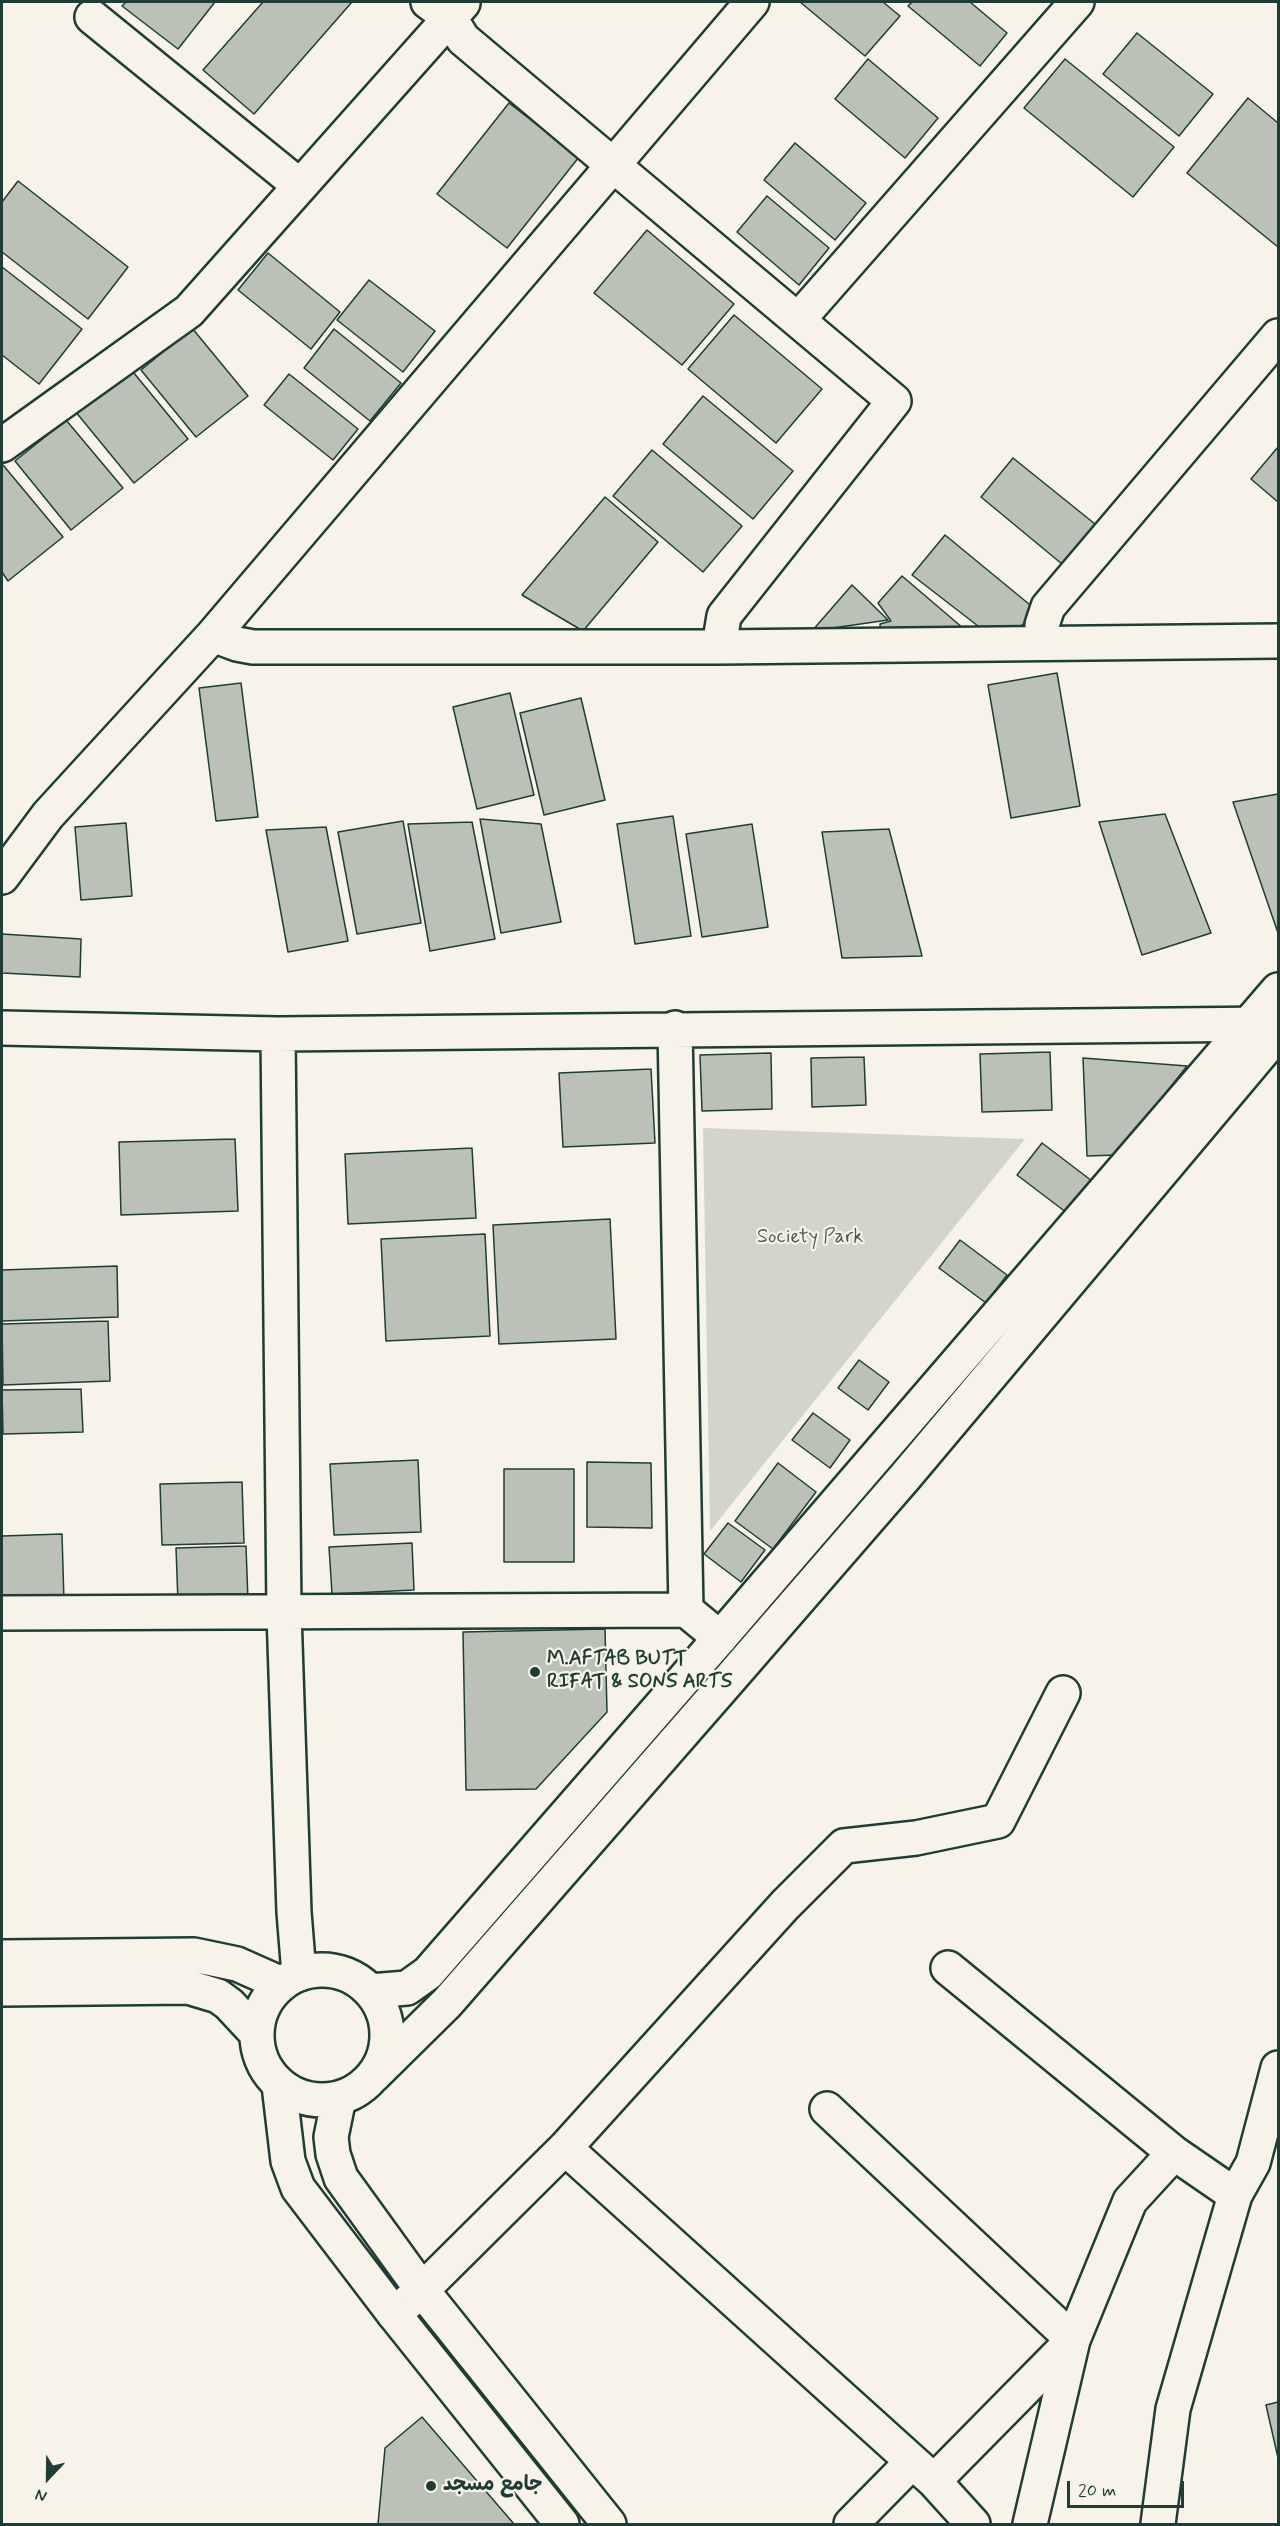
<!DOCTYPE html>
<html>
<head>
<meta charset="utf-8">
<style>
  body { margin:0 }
  #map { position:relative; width:1280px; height:2526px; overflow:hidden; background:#f7f3e8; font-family:Mynerve,sans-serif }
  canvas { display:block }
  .frame { position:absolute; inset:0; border:3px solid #1f3d34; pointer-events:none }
  .north { position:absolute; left:18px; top:2448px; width:60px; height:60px; -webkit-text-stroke:4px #f7f3e8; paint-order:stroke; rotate:202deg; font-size:16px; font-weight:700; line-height:24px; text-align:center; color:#1f3d34 }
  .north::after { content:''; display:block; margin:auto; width:21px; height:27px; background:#1f3d34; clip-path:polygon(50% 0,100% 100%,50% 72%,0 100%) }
  .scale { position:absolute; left:1067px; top:2481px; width:117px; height:27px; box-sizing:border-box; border:3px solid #1f3d34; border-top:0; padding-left:8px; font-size:18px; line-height:21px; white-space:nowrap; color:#1f3d34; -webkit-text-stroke:4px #f7f3e8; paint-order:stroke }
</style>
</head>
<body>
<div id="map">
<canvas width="1280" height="2526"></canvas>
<div class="frame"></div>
<div class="north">N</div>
<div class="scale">20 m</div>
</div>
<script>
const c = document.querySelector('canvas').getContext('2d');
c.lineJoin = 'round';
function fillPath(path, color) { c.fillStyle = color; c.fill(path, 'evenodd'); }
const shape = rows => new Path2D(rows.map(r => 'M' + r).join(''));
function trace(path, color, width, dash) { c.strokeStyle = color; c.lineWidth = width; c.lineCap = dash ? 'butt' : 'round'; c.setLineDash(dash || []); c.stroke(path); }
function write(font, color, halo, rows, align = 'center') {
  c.font = font + ' Mynerve,"Playpen Sans Arabic",sans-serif'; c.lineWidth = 4.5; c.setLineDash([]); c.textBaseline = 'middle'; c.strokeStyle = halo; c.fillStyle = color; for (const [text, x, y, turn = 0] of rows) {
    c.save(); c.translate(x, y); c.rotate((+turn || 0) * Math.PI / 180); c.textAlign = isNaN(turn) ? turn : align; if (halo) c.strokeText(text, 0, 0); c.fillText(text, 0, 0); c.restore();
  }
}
fillPath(shape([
  [703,1128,1025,1139,710,1531]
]), '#d3d5ca');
const building = shape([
  [126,2,215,2,178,49,122,6,126,2],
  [263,2,352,2,254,114,203,70,263,2],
  [800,2,883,2,900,16,865,56,800,2],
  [912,2,970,2,1007,33,980,66,908,6,912,2],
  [1137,33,1213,94,1179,136,1103,74,1137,33],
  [868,59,938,118,905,158,835,99,868,59],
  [1065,59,1174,147,1133,197,1024,108,1065,59],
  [1248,98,1278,123,1278,247,1187,173,1248,98],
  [509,103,579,157,507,248,437,194,509,103],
  [795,143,866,203,835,240,764,180,795,143],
  [18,181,128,267,88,319,2,252,2,202,18,181],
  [767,196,829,248,799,285,737,232,767,196],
  [647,230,734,304,682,365,594,293,647,230],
  [268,253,340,312,311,349,238,290,268,253],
  [2,267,82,329,39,384,2,355,2,267],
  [369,280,435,331,403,372,337,320,369,280],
  [734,315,822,389,776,443,688,369,734,315],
  [192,328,248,396,196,437,141,370,192,328],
  [334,329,401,383,370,421,304,368,334,329],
  [129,367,188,439,134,483,75,411,129,367],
  [289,374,358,429,333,460,264,405,289,374],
  [703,396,793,471,753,519,663,444,703,396],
  [66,420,123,488,71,530,15,461,66,420],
  [1278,447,1278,502,1251,479,1278,447],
  [652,450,742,526,703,572,613,496,652,450],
  [1013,458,1095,524,1062,564,981,497,1013,458],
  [3,465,63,537,8,581,2,572,2,466,3,465],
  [605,497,658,542,583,631,522,595,605,497],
  [945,535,1035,609,1012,638,978,626,912,575,945,535],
  [902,576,970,634,881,639,880,624,891,621,878,603,902,576],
  [852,585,888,620,812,631,852,585],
  [1057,673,1080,806,1011,818,988,685,1057,673],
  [241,683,258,817,216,821,199,688,241,683],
  [510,693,534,795,477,809,453,707,510,693],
  [581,698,605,800,544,815,520,713,581,698],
  [1278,794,1278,933,1233,802,1278,794],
  [1165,814,1211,933,1142,955,1099,822,1165,814],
  [673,816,691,936,635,944,617,824,673,816],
  [480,819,541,824,561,922,501,933,480,819],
  [403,821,421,923,357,934,338,832,403,821],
  [472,822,495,939,430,951,408,824,472,822],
  [126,823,132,896,81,900,75,827,126,823],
  [752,824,768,927,702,937,686,834,752,824],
  [326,827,348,941,288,952,266,830,326,827],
  [889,829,922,956,842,958,822,832,889,829],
  [2,934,81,939,80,977,2,973,2,934],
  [1050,1052,1052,1110,982,1112,980,1054,1050,1052],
  [771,1053,772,1109,702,1111,700,1055,771,1053],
  [864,1057,866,1105,812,1107,811,1058,864,1057],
  [1083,1058,1187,1066,1117,1155,1087,1156,1083,1058],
  [651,1069,655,1143,563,1147,559,1073,651,1069],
  [235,1139,238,1211,121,1215,119,1142,235,1139],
  [1042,1143,1096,1184,1071,1216,1017,1175,1042,1143],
  [472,1148,476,1218,348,1224,345,1154,472,1148],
  [610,1219,616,1339,499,1344,493,1225,610,1219],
  [485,1234,490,1336,386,1341,381,1239,485,1234],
  [960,1240,1007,1275,986,1303,939,1268,960,1240],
  [117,1266,118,1317,2,1321,2,1270,117,1266],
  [108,1321,110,1381,3,1385,2,1324,108,1321],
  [859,1360,889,1382,868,1410,838,1388,859,1360],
  [81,1389,83,1432,3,1434,2,1390,81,1389],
  [813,1413,850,1440,830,1468,792,1440,813,1413],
  [418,1460,421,1532,334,1535,330,1464,418,1460],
  [587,1462,651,1463,652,1528,587,1527,587,1462],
  [778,1463,816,1492,773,1549,735,1521,778,1463],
  [504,1469,574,1469,574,1562,504,1562,504,1469],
  [242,1482,244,1543,162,1545,160,1484,242,1482],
  [728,1523,765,1550,741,1582,704,1554,728,1523],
  [62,1534,64,1601,2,1603,2,1536,62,1534],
  [412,1543,414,1590,332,1594,329,1547,412,1543],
  [246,1546,248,1601,178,1603,176,1548,246,1546],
  [605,1629,607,1712,536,1789,466,1790,463,1632,605,1629],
  [1278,2402,1278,2458,1266,2405,1278,2402],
  [422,2417,514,2524,378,2524,385,2448,422,2417]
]);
fillPath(building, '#bbc1b6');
trace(building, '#1f3d34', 1.5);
const street = shape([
  [428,2,450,18,463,39,894,401,724,616,719,647],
  [92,17,300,186],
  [798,320,1077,2],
  [2,445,189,311,463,3],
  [213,635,237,644,253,647,719,647,1278,641],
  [1044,643,1042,625,1048,607,1278,336],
  [2,877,48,815,213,635,752,2],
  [2,1028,278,1034,1272,1024],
  [675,1028,686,1610],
  [278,1034,284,1613,294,1912,299,1974],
  [2,1613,686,1610,720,1638],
  [948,1968,1174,2153,1235,2195],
  [827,2109,1073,2340,934,2481],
  [565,2148,934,2481,973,2524],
  [394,2314,422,2290,565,2148,785,1905,844,1846,916,1838,998,1821,1063,1693],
  [851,2524,911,2463],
  [1030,2524,1073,2340,1130,2201,1174,2153],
  [1158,2524,1173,2409,1235,2195,1253,2163,1278,2068]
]);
const secondary = shape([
  [2,1957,194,1955,237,1964,282,1984],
  '257 2035a65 65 0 1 1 130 0a65 65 0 1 1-130 0Z',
  [2,1989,188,1987,218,1996,229,2004,256,2033],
  [370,1991,407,1988,428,1973,720,1638,1278,990],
  [373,2076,447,2003,735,1673,905,1477,1278,1033],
  [279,2085,288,2161,298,2188,394,2314,562,2524],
  [339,2098,331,2137,333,2154,341,2178,422,2290,609,2524]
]);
trace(street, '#1f3d34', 38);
trace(secondary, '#1f3d34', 38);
trace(street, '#f7f3e8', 33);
trace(secondary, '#f7f3e8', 33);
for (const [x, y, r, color] of [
  [535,1672,6,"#1f3d34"],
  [431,2486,6,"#1f3d34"]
]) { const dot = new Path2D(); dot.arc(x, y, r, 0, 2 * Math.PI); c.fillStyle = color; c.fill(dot); trace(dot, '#f7f3e8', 2); }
write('20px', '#435b52', '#f7f3e8', [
  ["Society Park",810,1238]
]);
write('bold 20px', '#1f3d34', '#f7f3e8', [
  ["M.AFTAB BUTT",547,1660],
  ["RIFAT & SONS ARTS",547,1683],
  ["جامع مسجد",443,2486]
], 'left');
</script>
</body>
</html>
